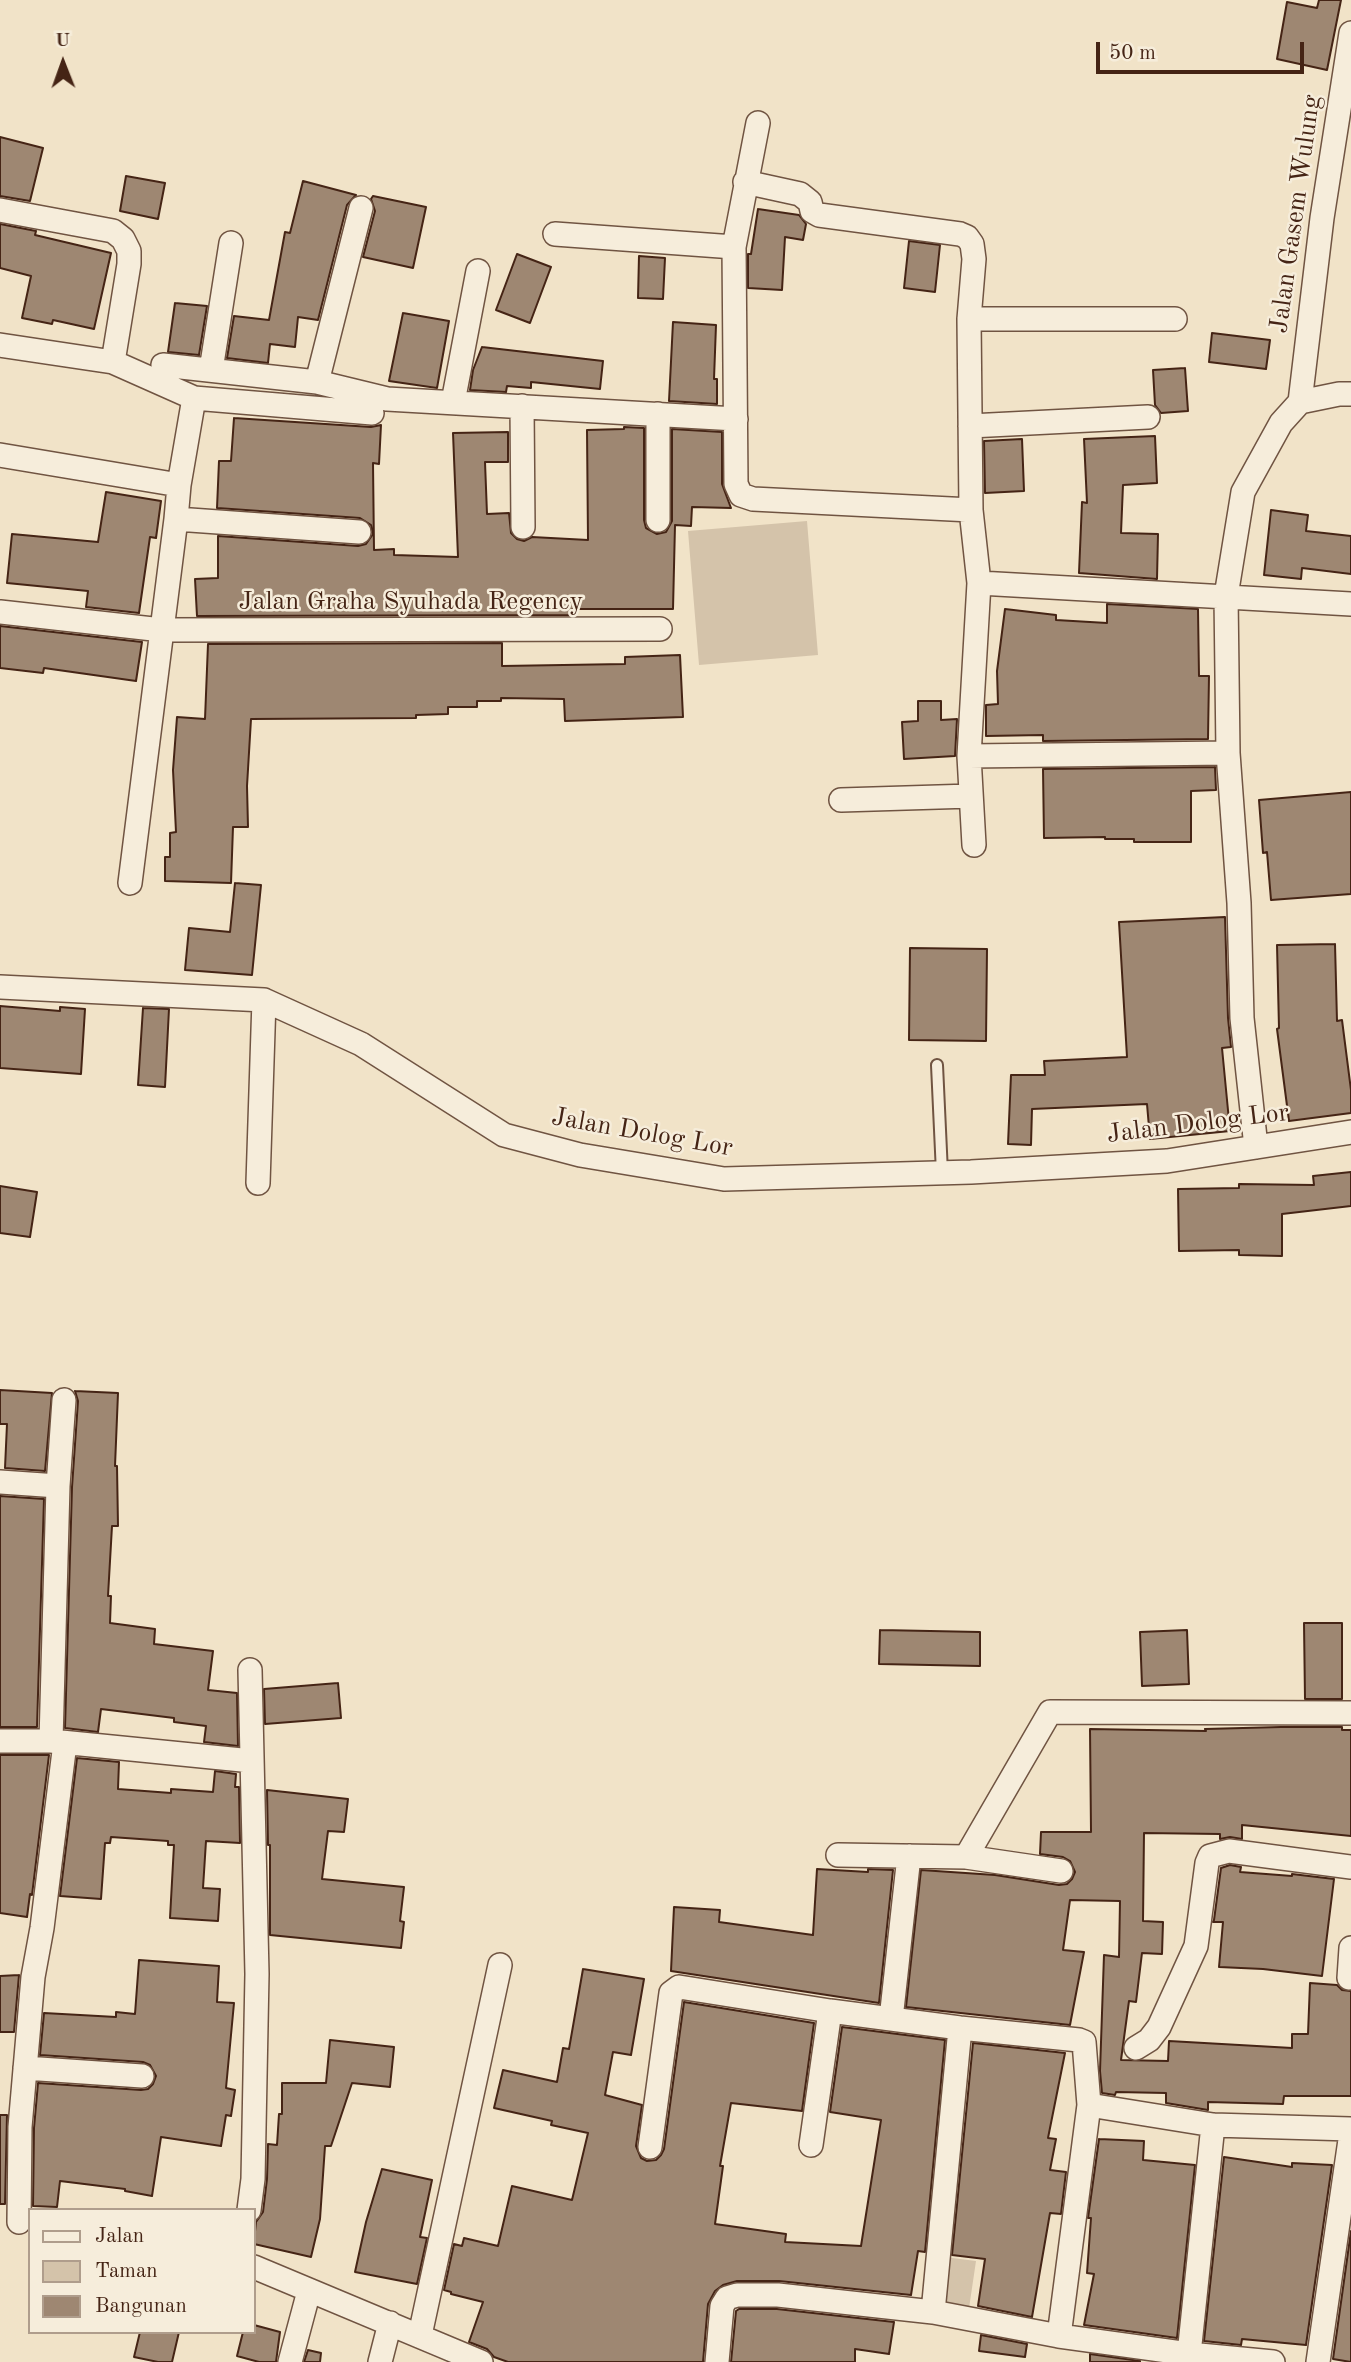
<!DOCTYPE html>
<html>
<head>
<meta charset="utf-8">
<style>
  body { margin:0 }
  #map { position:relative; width:1351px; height:2362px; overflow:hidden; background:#f1e3c8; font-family:"Old Standard TT",serif }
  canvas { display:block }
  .legend { position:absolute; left:28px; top:2208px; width:228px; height:126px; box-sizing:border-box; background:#f6eddb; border:2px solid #af9d8c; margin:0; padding:9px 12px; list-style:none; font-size:21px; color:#452415 }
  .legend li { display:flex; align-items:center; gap:14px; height:35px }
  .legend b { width:35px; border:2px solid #af9d8c }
  .north { position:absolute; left:28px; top:28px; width:70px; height:70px; -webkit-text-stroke:5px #f6eddb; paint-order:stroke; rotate:359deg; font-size:19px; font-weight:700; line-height:28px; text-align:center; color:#452415 }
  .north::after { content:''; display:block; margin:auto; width:24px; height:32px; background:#452415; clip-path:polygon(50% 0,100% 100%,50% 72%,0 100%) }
  .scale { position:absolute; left:1096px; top:42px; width:208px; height:32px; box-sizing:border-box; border:4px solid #452415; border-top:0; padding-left:9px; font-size:21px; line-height:24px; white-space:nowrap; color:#452415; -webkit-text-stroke:5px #f6eddb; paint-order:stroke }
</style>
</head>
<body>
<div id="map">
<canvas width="1351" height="2362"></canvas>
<ul class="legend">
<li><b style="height:9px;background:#f6eddb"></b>Jalan</li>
<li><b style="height:19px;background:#d4c3aa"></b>Taman</li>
<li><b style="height:19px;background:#9e8772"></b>Bangunan</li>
</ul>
<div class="north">U</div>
<div class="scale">50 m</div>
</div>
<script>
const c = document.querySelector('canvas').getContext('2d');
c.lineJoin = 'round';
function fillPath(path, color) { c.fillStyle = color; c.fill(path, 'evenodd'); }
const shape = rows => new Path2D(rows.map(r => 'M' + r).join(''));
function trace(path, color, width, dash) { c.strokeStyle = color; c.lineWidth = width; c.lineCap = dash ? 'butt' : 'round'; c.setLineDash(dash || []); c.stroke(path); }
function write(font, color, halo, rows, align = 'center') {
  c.font = font + ' "Old Standard TT",serif'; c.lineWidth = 5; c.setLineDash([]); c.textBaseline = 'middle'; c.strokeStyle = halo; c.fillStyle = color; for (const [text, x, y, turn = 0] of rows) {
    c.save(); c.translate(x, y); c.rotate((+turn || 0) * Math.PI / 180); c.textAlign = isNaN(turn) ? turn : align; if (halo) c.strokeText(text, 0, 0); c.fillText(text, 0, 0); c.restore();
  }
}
fillPath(shape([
  [807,521,818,655,699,665,688,531],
  [937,2256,976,2261,968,2315,929,2310]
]), '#d4c3aa');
const building = shape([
  [1319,0,1341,0,1327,70,1277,59,1287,2,1317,8,1319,0],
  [0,137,43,148,30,201,0,196,0,137],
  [126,176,165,183,158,219,120,211,126,176],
  [303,181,356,195,347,205,318,320,298,317,295,347,270,344,268,363,227,358,234,316,269,320,285,232,290,233,303,181],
  [373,196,426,207,413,268,363,257,375,211,371,199,373,196],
  [758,209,799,215,806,224,803,240,785,237,782,290,748,288,748,254,751,254,758,209],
  [0,224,36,231,35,235,111,253,94,329,53,320,52,324,22,318,31,276,0,268,0,224],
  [909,241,940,245,935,292,904,288,909,241],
  [517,254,551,267,530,323,496,310,517,254],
  [639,256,665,258,663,299,638,298,639,256],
  [175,303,207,306,199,355,168,352,175,303],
  [403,313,449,321,437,388,389,381,403,313],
  [673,322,716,325,714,379,717,379,717,404,669,401,673,322],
  [1212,333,1270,340,1266,369,1209,362,1212,333],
  [482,347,603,361,600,389,531,382,531,388,507,386,506,392,470,390,473,370,482,347],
  [1185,368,1188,411,1161,413,1155,405,1153,370,1185,368],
  [234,418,371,427,381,425,379,464,373,463,374,550,394,549,394,555,458,557,453,433,508,432,508,462,485,462,487,514,509,513,511,533,517,539,524,541,532,537,588,540,587,430,624,429,624,427,644,428,644,520,646,528,657,534,666,532,672,521,672,429,722,432,722,484,731,508,692,507,691,526,675,525,673,609,572,609,572,615,197,616,195,579,218,578,218,536,358,546,366,544,373,534,371,525,360,518,217,508,219,461,231,461,234,418],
  [1155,436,1157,483,1123,485,1121,533,1158,534,1157,579,1079,573,1082,502,1087,503,1084,439,1155,436],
  [1022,439,1024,491,985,493,984,441,1022,439],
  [106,492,161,501,156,538,150,537,139,613,86,607,88,591,7,583,12,534,98,542,106,492],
  [1271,510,1308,515,1306,531,1351,536,1351,574,1302,568,1301,579,1264,575,1271,510],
  [1107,604,1198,609,1199,676,1209,676,1208,739,1043,741,1043,735,986,736,986,705,998,704,997,671,1005,609,1056,615,1056,620,1107,623,1107,604],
  [0,626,142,642,136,681,44,668,43,673,0,668,0,626],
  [502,643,502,666,625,664,625,657,680,655,683,717,565,721,564,699,501,698,501,701,477,701,477,707,448,707,448,714,416,715,416,718,251,719,247,786,248,827,233,827,231,883,165,881,165,857,170,857,170,833,176,832,173,770,177,717,205,719,208,644,502,643],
  [918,701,941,701,941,720,957,719,955,756,904,759,902,722,918,721,918,701],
  [1215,767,1216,790,1191,791,1191,842,1134,842,1134,839,1105,839,1105,837,1044,838,1043,769,1215,767],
  [1351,792,1351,894,1271,900,1267,852,1263,853,1259,800,1351,792],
  [235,883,261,885,252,975,185,970,189,928,230,932,235,883],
  [1225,917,1228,1018,1231,1047,1222,1048,1230,1131,1150,1139,1147,1104,1032,1109,1031,1145,1008,1144,1011,1075,1045,1075,1044,1061,1127,1057,1119,922,1225,917],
  [1335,944,1337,1021,1342,1020,1351,1090,1351,1113,1289,1121,1277,1029,1279,1028,1277,945,1335,944],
  [910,948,987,949,986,1041,909,1040,910,948],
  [0,1006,60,1011,60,1007,85,1009,81,1074,0,1068,0,1006],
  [143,1008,169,1009,165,1087,138,1085,143,1008],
  [1351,1172,1351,1206,1282,1214,1282,1256,1239,1255,1239,1250,1179,1251,1178,1189,1239,1188,1239,1184,1314,1185,1313,1176,1351,1172],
  [0,1186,37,1192,30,1237,0,1233,0,1186],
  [0,1390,52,1393,45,1471,5,1468,7,1424,0,1424,0,1390],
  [75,1391,118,1393,115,1466,117,1466,118,1526,112,1526,108,1596,111,1596,110,1623,155,1629,154,1644,213,1651,208,1690,237,1693,238,1746,204,1742,206,1726,174,1722,174,1718,101,1709,98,1732,65,1728,72,1487,78,1401,75,1391],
  [0,1496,44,1499,37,1727,0,1727,0,1496],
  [1304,1623,1342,1623,1342,1699,1305,1699,1304,1623],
  [880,1630,980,1632,980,1666,879,1664,880,1630],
  [1187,1630,1189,1684,1142,1686,1140,1632,1187,1630],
  [338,1683,341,1718,265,1724,264,1689,338,1683],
  [1281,1727,1342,1727,1342,1730,1351,1730,1351,1836,1242,1825,1242,1839,1230,1837,1220,1839,1220,1834,1144,1833,1143,1921,1163,1922,1162,1954,1142,1953,1136,2002,1129,2001,1121,2060,1168,2061,1169,2041,1292,2048,1292,2034,1308,2034,1310,1983,1337,1985,1342,1990,1351,1991,1351,2096,1284,2096,1283,2104,1208,2102,1208,2110,1166,2103,1166,2093,1116,2092,1115,2095,1102,2093,1100,2071,1104,1955,1119,1957,1120,1901,1070,1900,1063,1950,1084,1952,1070,2025,906,2007,921,1870,995,1875,1059,1885,1067,1884,1072,1879,1075,1872,1070,1861,1063,1857,1040,1854,1041,1832,1091,1832,1090,1729,1206,1731,1205,1729,1281,1727],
  [0,1755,49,1755,32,1895,30,1894,27,1917,0,1913,0,1755],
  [77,1758,119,1762,118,1789,171,1793,171,1789,213,1792,215,1771,236,1774,235,1787,239,1787,240,1843,206,1841,203,1888,220,1889,218,1921,170,1918,174,1845,168,1845,168,1841,111,1837,110,1843,105,1843,101,1899,60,1896,77,1758],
  [267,1790,348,1799,344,1832,328,1831,322,1879,404,1887,400,1921,404,1922,401,1948,270,1935,270,1845,268,1845,267,1790],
  [1230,1865,1241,1867,1240,1872,1292,1876,1292,1874,1334,1879,1322,1976,1263,1969,1219,1967,1223,1922,1213,1922,1214,1920,1221,1868,1230,1865],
  [817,1869,868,1872,868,1869,893,1870,879,2003,671,1971,674,1907,720,1910,719,1922,813,1935,817,1869],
  [139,1960,219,1966,217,2002,234,2003,226,2088,235,2090,231,2116,226,2115,221,2146,161,2137,152,2196,125,2191,125,2189,60,2181,57,2207,33,2206,34,2128,38,2083,141,2090,148,2089,153,2084,156,2076,150,2065,143,2062,40,2055,44,2013,116,2017,116,2012,135,2014,139,1960],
  [583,1969,644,1979,631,2055,613,2052,605,2095,642,2105,636,2146,641,2158,647,2161,656,2160,661,2155,664,2149,684,2002,814,2023,802,2111,731,2103,720,2166,723,2166,715,2224,786,2234,785,2242,861,2246,881,2120,830,2112,842,2027,945,2040,925,2252,918,2251,911,2295,779,2281,737,2281,723,2285,715,2291,708,2304,703,2362,508,2362,494,2357,487,2349,469,2342,483,2302,451,2294,451,2292,444,2290,454,2244,462,2246,464,2238,498,2246,512,2186,572,2200,588,2133,551,2125,552,2121,494,2108,503,2070,557,2082,563,2048,569,2049,583,1969],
  [19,1975,14,2032,0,2032,0,1976,19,1975],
  [330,2040,394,2047,390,2087,352,2083,331,2146,325,2146,320,2219,311,2257,254,2244,254,2241,256,2222,263,2212,267,2179,268,2144,277,2145,279,2114,282,2114,282,2083,326,2083,330,2040],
  [973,2043,1065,2053,1048,2138,1056,2139,1050,2170,1066,2172,1061,2214,1050,2213,1032,2317,978,2306,985,2259,952,2255,973,2043],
  [0,2115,7,2115,5,2204,0,2204,0,2115],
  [1099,2139,1144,2141,1143,2160,1195,2165,1177,2338,1084,2325,1094,2274,1087,2273,1091,2218,1088,2218,1099,2139],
  [1224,2157,1292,2167,1292,2163,1332,2165,1306,2345,1242,2339,1241,2345,1204,2341,1224,2157],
  [382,2169,432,2180,420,2237,427,2238,417,2284,355,2272,366,2222,382,2169],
  [1351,2231,1351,2362,1333,2359,1351,2231],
  [739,2309,777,2309,894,2322,889,2354,855,2349,855,2362,731,2362,736,2311,739,2309],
  [254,2325,280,2332,276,2362,259,2362,237,2356,243,2332,254,2332,254,2325],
  [140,2332,179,2332,172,2362,158,2362,134,2357,140,2332],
  [981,2335,1027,2344,1025,2357,979,2351,981,2335],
  [308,2350,321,2353,320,2362,304,2362,308,2350],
  [1090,2354,1140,2361,1140,2362,1090,2362,1090,2354]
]);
fillPath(building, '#9e8772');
trace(building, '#452415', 2);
const lane = shape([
  [937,1065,942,1173]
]);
const street = shape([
  [758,123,734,247,736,484,741,495,753,499,971,510],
  [745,182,800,194,810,202,812,211,819,215,960,234,967,237,972,244,974,259,969,319,971,510,979,583,969,756,974,845],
  [0,210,113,231,123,239,129,251,129,264,113,362],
  [555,234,734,247],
  [969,319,1175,319],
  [0,345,113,362,194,398,179,485,176,519,130,883],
  [163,365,317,382,387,399,736,419],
  [211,370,231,243],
  [317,382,361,208],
  [194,398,372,413],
  [453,402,478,271],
  [1300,402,1322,218,1351,33],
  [522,406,523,527],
  [658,414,658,520],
  [970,426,1148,417],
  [0,455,179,485],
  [176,519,359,532],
  [979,583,1351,604],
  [0,612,162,630,660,629],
  [969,756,1228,753],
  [841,800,971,796],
  [0,987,264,1000,361,1044,504,1135,580,1155,724,1179,971,1172,1167,1161,1351,1132],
  [1256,1147,1242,1018,1239,903,1228,753,1226,596,1243,492,1281,423,1300,402,1339,394,1351,394],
  [258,1183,264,1000],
  [0,1482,58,1486],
  [0,1741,51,1741,252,1761],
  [51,1741,58,1486,64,1400],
  [838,1855,966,1857,1061,1871],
  [966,1857,1050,1712,1351,1713],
  [1349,1978,1351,1948],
  [891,2019,909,1856],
  [1136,2048,1149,2040,1159,2027,1196,1946,1207,1863,1210,1856,1229,1851,1351,1867],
  [25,2068,142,2076],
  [1089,2105,1213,2125,1351,2129],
  [811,2145,830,2011],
  [650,2147,671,1993,679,1987,830,2011,960,2028,1079,2040,1084,2042,1089,2105,1059,2336],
  [249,2210,253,2179,257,1974,250,1670],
  [19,2222,20,2127,33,1977,42,1928,65,1743],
  [254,2267,481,2362],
  [933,2312,960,2028],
  [420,2335,500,1965],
  [1189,2354,1213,2125],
  [290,2362,309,2291],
  [380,2362,390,2323],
  [717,2362,722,2306,727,2298,737,2295,778,2295,933,2312,1059,2336,1189,2354,1273,2362],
  [1318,2362,1351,2133]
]);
trace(lane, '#705442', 14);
trace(street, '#705442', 26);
trace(lane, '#f6eddb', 10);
trace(street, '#f6eddb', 23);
write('26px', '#452415', '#f6eddb', [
  ["Jalan Gasem Wulung",1296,214,-82],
  ["Jalan Graha Syuhada Regency",411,602],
  ["Jalan Dolog Lor",1198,1124,-7],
  ["Jalan Dolog Lor",642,1133,10]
]);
</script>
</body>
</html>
